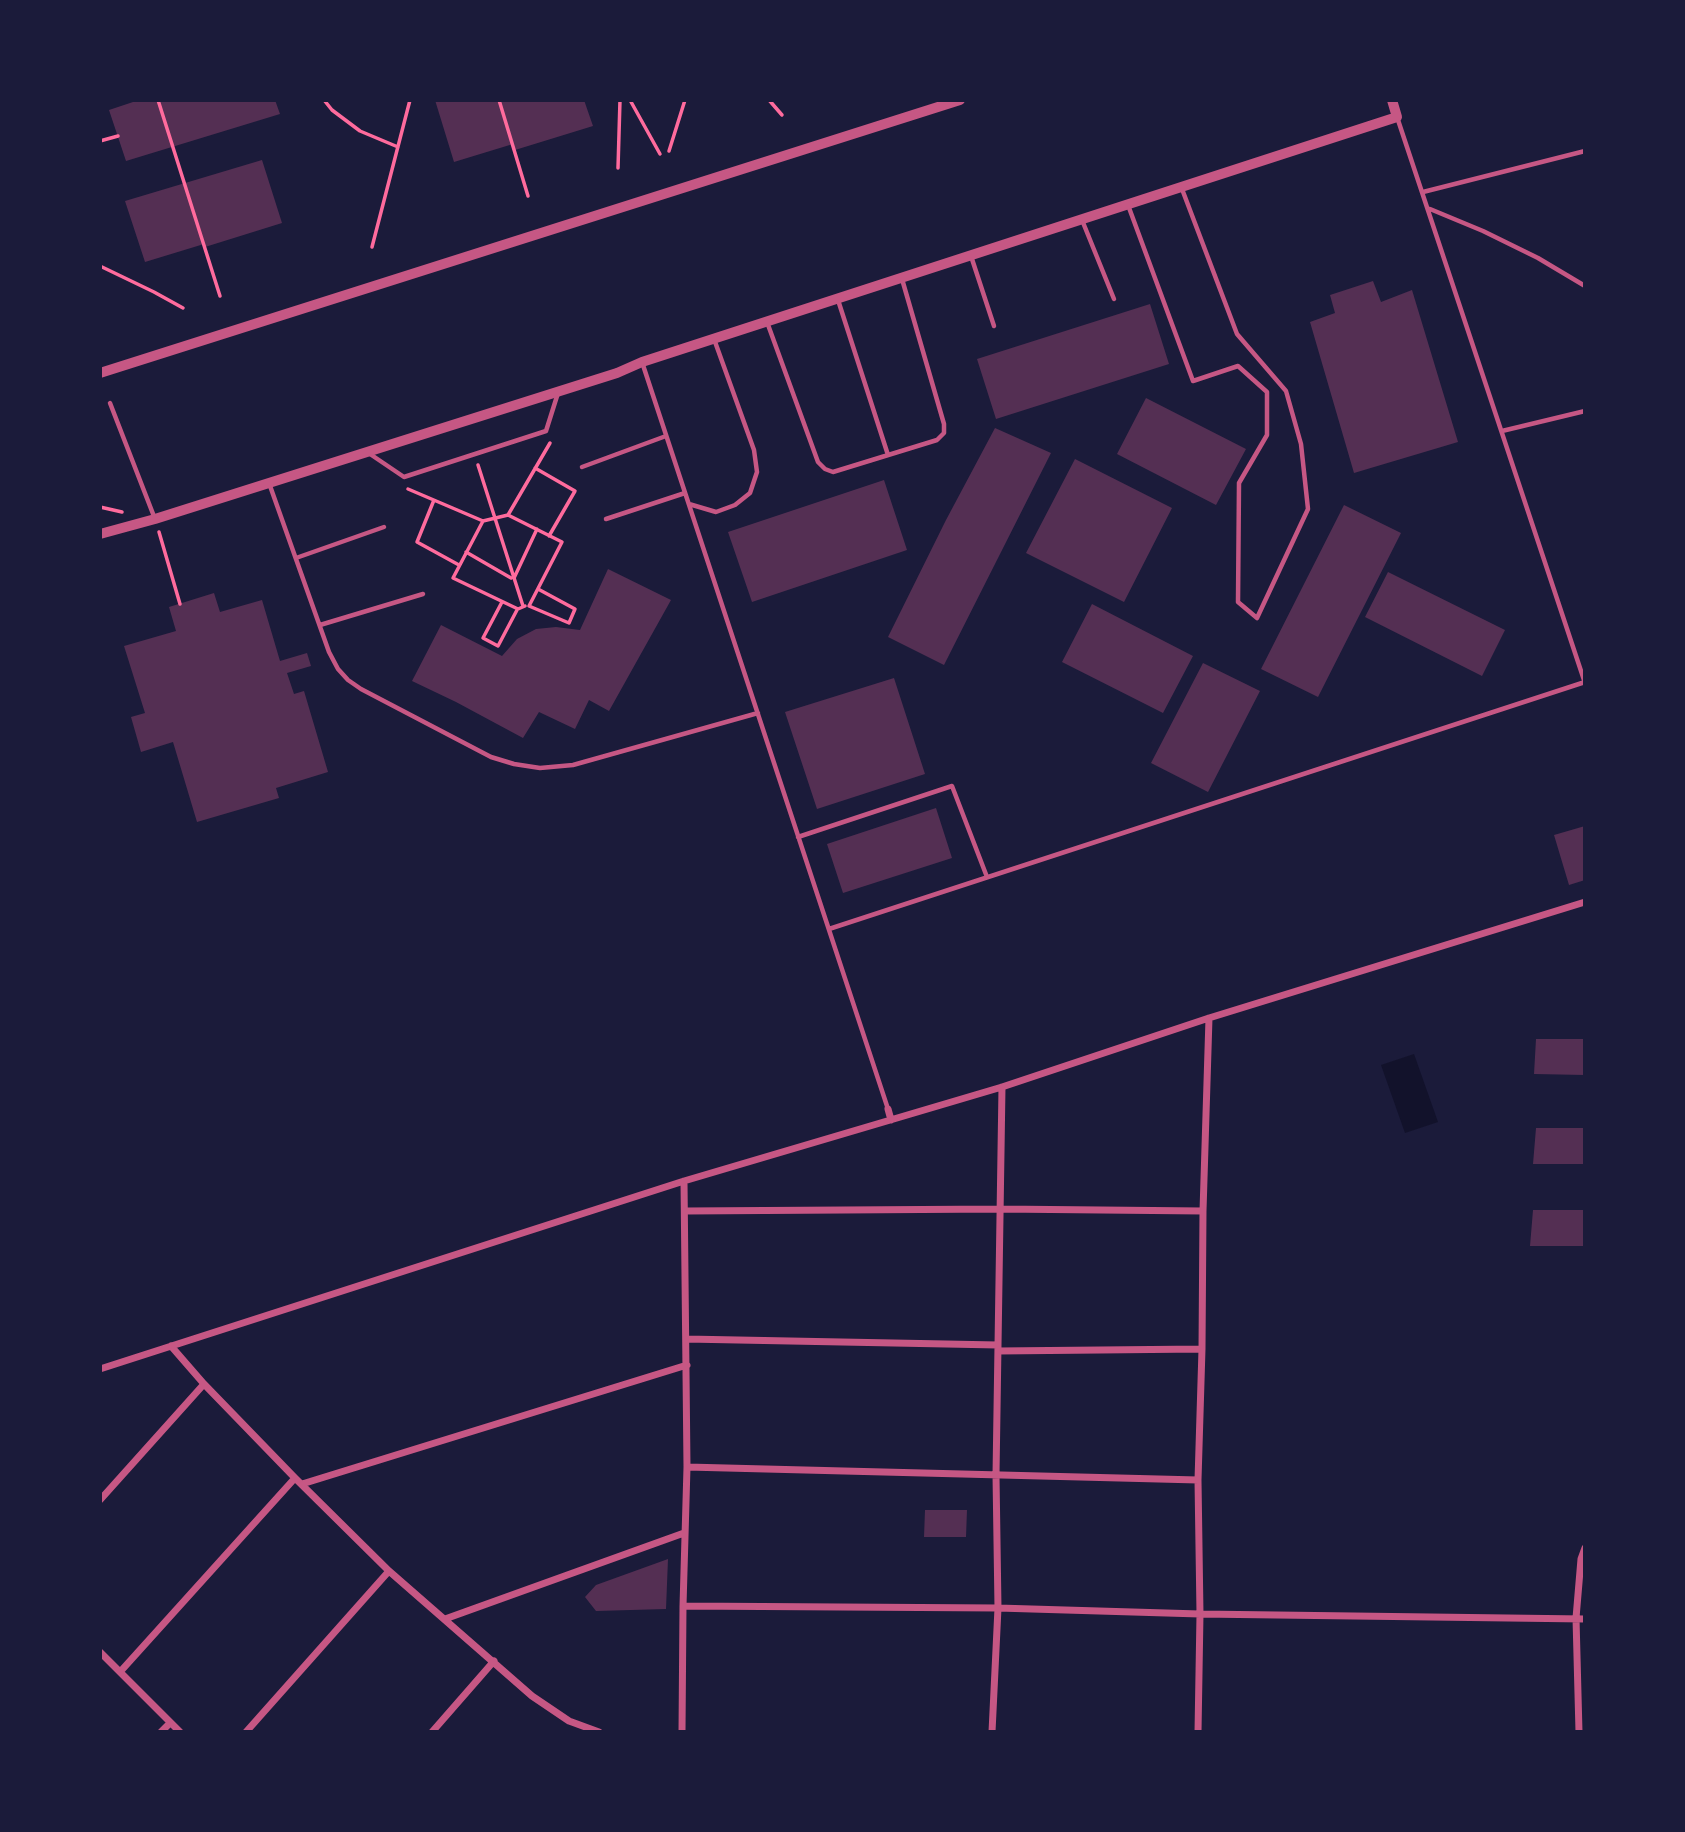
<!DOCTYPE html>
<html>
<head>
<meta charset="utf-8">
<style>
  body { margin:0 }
  #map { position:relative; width:1685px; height:1832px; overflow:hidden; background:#1b1b3a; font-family:"Work Sans",sans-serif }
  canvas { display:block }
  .frame { position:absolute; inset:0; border:102px solid #1b1b3a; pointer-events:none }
</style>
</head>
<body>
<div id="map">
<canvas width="1685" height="1832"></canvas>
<div class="frame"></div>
</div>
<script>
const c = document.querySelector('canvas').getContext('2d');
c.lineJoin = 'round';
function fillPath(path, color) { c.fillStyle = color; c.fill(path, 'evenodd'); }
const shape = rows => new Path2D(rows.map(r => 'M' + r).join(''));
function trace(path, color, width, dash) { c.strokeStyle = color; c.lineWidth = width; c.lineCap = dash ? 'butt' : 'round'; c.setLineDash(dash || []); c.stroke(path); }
fillPath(shape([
  [1414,1054,1438,1122,1405,1133,1381,1065]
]), '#12122b');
fillPath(shape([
  [139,100,275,100,280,114,126,161,109,110],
  [435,100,584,100,593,126,515,150,513,144,454,162],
  [262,160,282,223,205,247,204,244,145,262,125,201],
  [1373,281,1381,302,1412,290,1458,442,1354,473,1310,322,1335,313,1330,295],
  [1150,304,1169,364,996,419,977,359],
  [1146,398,1246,449,1216,505,1117,454],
  [995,428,1051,453,944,665,888,637,946,520],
  [1075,459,1172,508,1124,602,1026,553],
  [884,480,907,550,752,602,728,532],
  [1344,505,1401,533,1318,697,1261,669],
  [608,569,671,600,609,711,589,700,575,729,539,712,523,738,456,702,412,681,441,625,502,656,517,639,536,629,556,627,580,630],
  [1388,572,1505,630,1482,676,1365,617],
  [214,593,220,612,262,600,280,661,307,653,311,666,287,673,294,694,304,691,328,772,276,788,279,798,197,822,173,742,141,752,131,717,145,713,124,646,176,631,169,607],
  [1092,604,1193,656,1163,713,1062,662],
  [1203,663,1260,691,1208,792,1151,763],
  [894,678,925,774,817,809,785,712],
  [936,808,952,858,843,893,827,844],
  [1585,826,1585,880,1569,885,1554,835],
  [1536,1039,1585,1039,1585,1075,1534,1074],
  [1536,1128,1585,1128,1585,1164,1533,1164],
  [1533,1210,1585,1210,1585,1246,1530,1246],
  [925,1510,967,1510,966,1537,924,1537],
  [668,1559,666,1609,596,1611,585,1597,596,1585]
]), '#542f53');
trace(shape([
  [158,100,220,296],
  [324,100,332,110,360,131,398,147],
  [499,100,528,196],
  [630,100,660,154],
  [769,100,782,115],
  [100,141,118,136],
  [669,151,685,100],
  [618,168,620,100],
  [372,247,410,100],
  [100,266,154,292,183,308],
  [478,465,523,606],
  [535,468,575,491,549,536],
  [408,489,483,521,508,515,562,542,529,606,569,623,575,609,538,589],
  [434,500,417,542,459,565],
  [100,507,122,512],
  [508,515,550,443],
  [483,521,453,578,518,609,525,606],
  [159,532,180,604],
  [466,552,511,578],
  [514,578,537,529],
  [502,602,483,638,498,646,517,610]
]), '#ff6b9d', 3.5);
trace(shape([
  [1397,117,1585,683],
  [1423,192,1585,151],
  [1128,205,1193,381,1238,366,1267,392,1267,435,1239,483,1238,602,1257,618,1308,509,1301,444,1286,391,1237,334,1182,189],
  [1430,209,1483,231,1538,258,1585,286],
  [1082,220,1114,299],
  [971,256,994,326],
  [838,300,888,455],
  [767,322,818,462,825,469,833,472,937,440,944,433,944,424,902,279],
  [642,362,888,1109],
  [110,403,155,519],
  [1502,431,1585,411],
  [370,454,404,477,546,431,558,393],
  [582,467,666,436],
  [269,483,329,652,338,669,348,680,361,689,491,757,514,764,540,768,573,765,758,713],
  [689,504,716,512,735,505,750,493,757,472,754,450,714,339],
  [606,519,685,493],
  [296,558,384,527],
  [320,625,423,594],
  [798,837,952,786,987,877],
  [829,929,1585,682]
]), '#c65784', 4.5);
trace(shape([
  [888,1109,891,1120],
  [686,1211,1000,1209,1203,1211],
  [686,1339,998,1345],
  [171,1346,204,1384,295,1478,389,1571,532,1696,569,1721,599,1732],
  [998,1351,1202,1349],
  [100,1369,684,1181,1002,1087,1209,1018,1585,902],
  [687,1467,1198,1480],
  [302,1484,687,1365],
  [100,1500,204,1384],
  [683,1606,998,1608,1200,1614,1585,1619],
  [445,1619,684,1533],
  [100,1652,180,1732],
  [120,1672,295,1478],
  [161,1732,170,1723],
  [246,1732,389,1571],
  [432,1732,494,1661],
  [682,1732,683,1606,687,1467,684,1181],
  [992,1732,998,1608,996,1475,1002,1087],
  [1198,1732,1200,1614,1198,1480,1202,1349,1203,1211,1209,1018],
  [1579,1732,1576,1618,1581,1559,1585,1548]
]), '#c65784', 7);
trace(shape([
  [100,373,960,100],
  [100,534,155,519,617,373,642,362,1397,117,1392,100]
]), '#c65784', 10);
</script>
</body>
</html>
